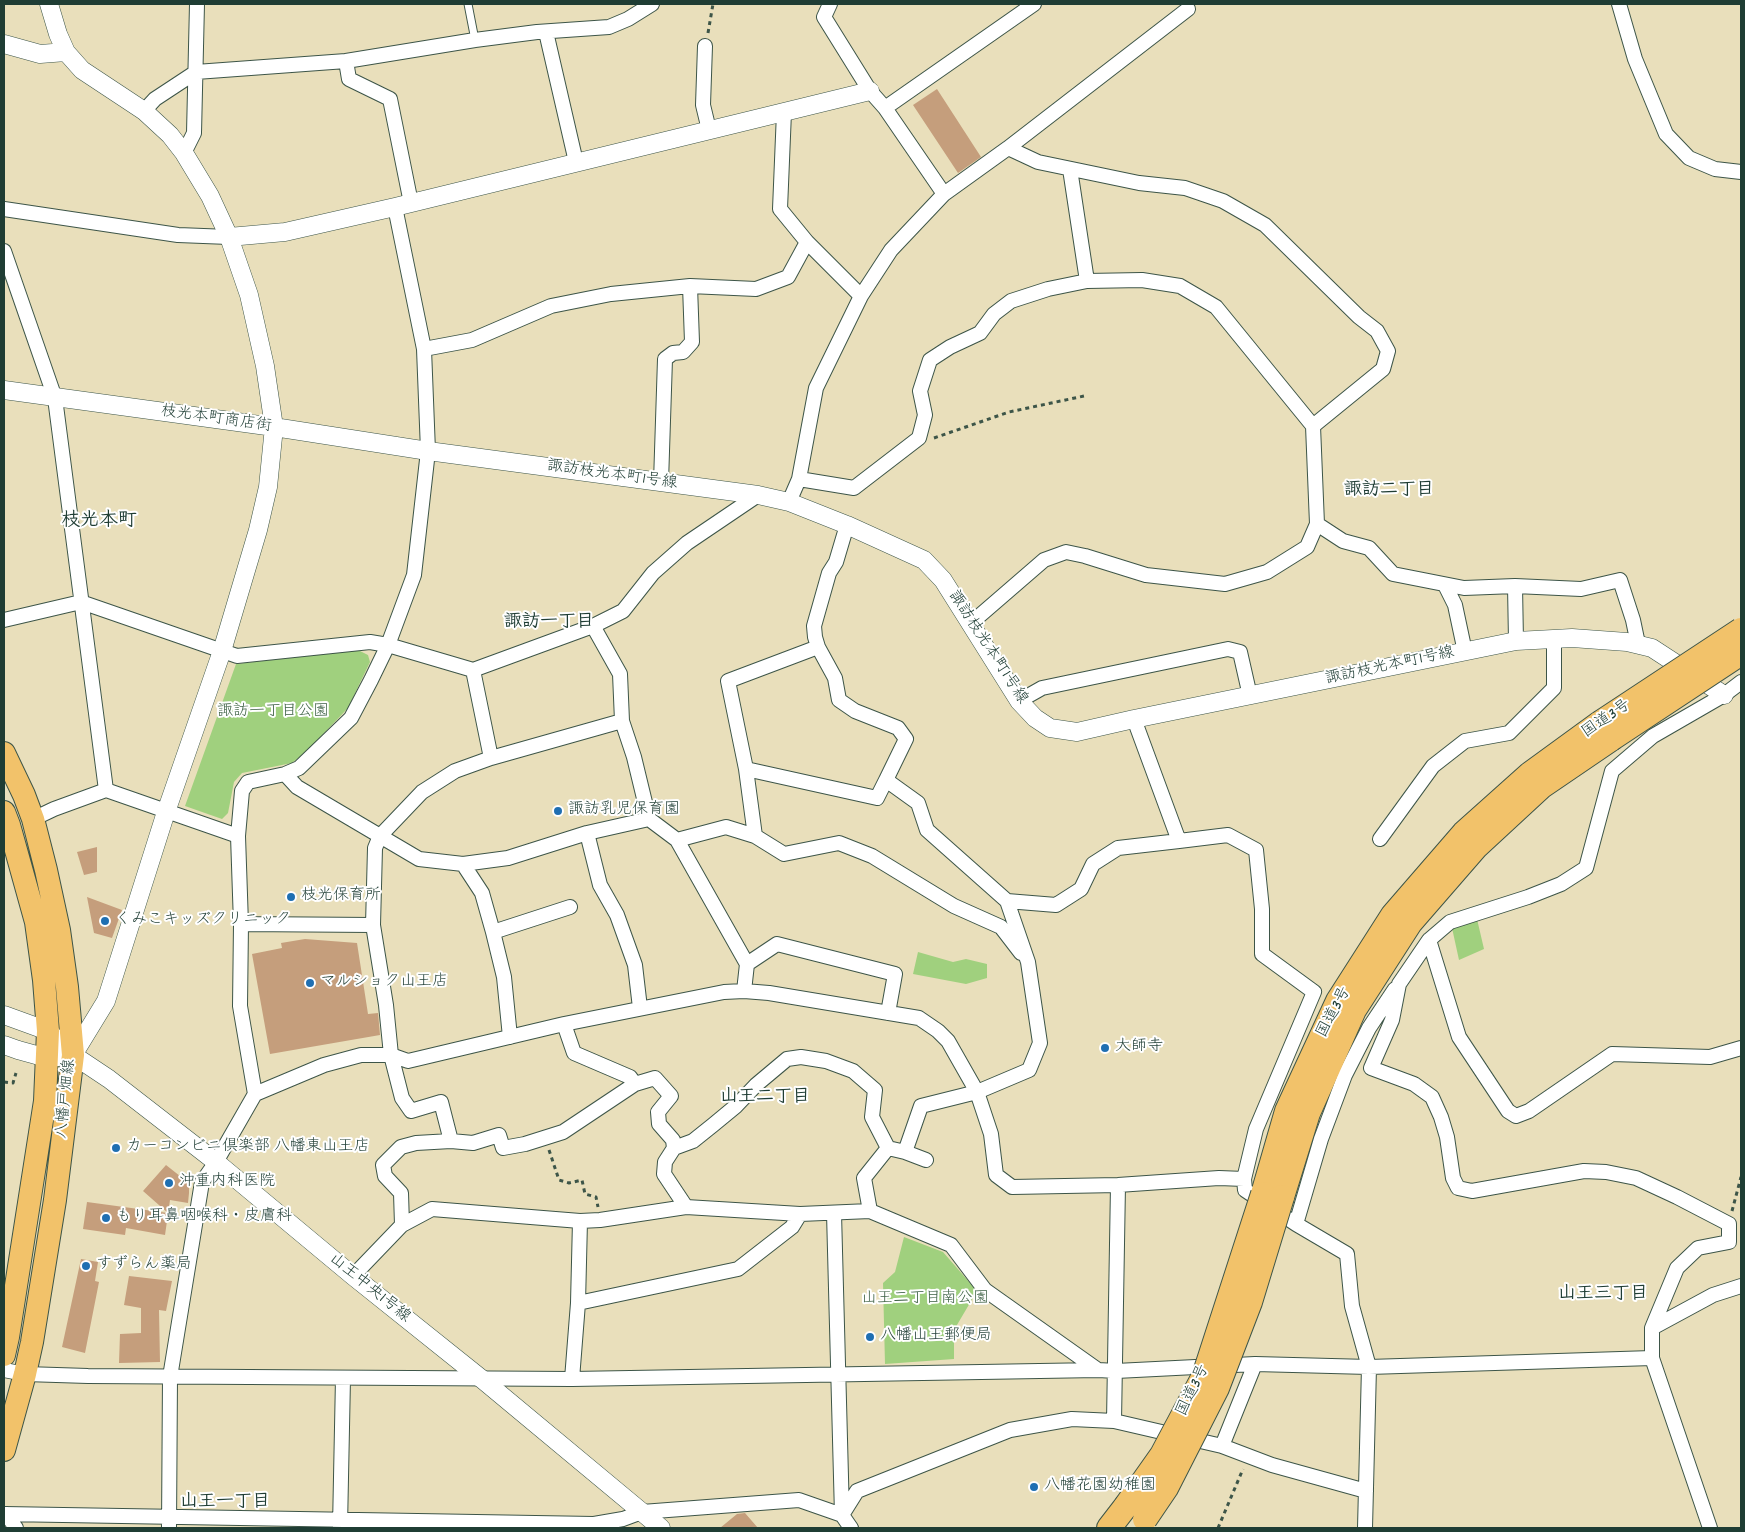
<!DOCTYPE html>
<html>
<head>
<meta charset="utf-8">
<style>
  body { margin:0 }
  #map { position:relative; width:1745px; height:1532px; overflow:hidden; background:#e9dfbb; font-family:Dekko,sans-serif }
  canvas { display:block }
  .frame { position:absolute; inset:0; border:5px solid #1f3d34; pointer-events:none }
</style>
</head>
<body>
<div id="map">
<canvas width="1745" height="1532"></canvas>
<div class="frame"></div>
</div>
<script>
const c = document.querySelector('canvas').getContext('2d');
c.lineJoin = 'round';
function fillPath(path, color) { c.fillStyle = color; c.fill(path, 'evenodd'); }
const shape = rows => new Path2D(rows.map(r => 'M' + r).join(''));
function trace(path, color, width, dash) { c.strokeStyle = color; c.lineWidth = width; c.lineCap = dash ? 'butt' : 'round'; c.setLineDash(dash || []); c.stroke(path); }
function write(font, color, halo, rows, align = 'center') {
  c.font = font + ' Dekko,"Klee One",sans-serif'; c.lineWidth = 4; c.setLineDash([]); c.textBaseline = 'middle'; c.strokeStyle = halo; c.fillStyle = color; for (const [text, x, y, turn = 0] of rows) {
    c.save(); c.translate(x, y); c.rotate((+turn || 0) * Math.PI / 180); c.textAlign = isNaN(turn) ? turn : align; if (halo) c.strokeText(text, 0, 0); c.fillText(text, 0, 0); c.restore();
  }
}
fillPath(shape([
  [358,650,368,655,370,662,348,708,307,751,292,763,242,773,234,782,228,813,222,819,185,806,236,664],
  [1477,919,1484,949,1459,960,1452,928],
  [918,952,953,962,966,959,987,964,987,978,966,984,913,974],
  [904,1237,943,1252,977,1291,954,1330,954,1359,885,1364,883,1283,895,1272]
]), '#a0d07e');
fillPath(shape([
  [937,89,981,157,958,173,913,105],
  [97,847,97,872,84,875,77,852],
  [87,897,122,910,112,938,94,933],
  [305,939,357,943,368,1014,378,1013,380,1035,270,1054,252,954,282,948,281,943],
  [166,1165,185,1180,189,1186,189,1193,188,1203,170,1200,165,1235,126,1228,125,1235,83,1229,87,1202,168,1213,143,1191],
  [81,1259,98,1262,95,1281,99,1282,85,1353,62,1347],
  [129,1276,172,1281,166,1311,159,1310,160,1362,119,1363,120,1334,141,1333,141,1308,124,1305],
  [745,1513,758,1528,720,1528,737,1514]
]), '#c59e7c');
const service = shape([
  [468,4,475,40]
]);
const minor = shape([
  [830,4,824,17,870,91,885,108,944,194],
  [1619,4,1635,59,1666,134,1689,158,1715,169,1741,172],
  [546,32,576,162],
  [705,46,703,105,709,130],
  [346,61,349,79,390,99,411,203],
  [885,108,1034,4],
  [144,111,155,99,196,72,346,61,475,40,537,32,609,27,628,19,652,4],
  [784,112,780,209,807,242,861,296],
  [1008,148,1188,9],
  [184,153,194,133,197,4],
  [1070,169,1087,281],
  [4,209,178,235,229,237],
  [4,251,55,398,106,790,238,836],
  [424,349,472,340,551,306,611,294,690,286,756,289,788,277,807,242],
  [799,479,854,488,919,438,925,415,920,391,930,360,950,347,980,333,994,314,1011,301,1048,289,1087,281,1142,280,1180,286,1216,307,1313,426,1317,524,1307,547,1267,572,1225,584,1146,575,1085,556,1066,552,1044,560,970,624],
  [661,482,665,359,673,353,683,352,692,342,690,286],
  [789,502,799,479,816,388,861,296,891,250,944,194,1008,148,1038,162,1139,183,1185,188,1223,201,1265,225,1359,317,1377,331,1388,351,1383,369,1313,426],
  [1317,524,1343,541,1369,548,1393,574,1464,588,1515,586,1516,641],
  [847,525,836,562,829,573,814,626,815,637,818,647,835,678,839,700,855,711,898,728,906,739,886,780,918,803,927,830,1007,901,1028,962,1040,1043,1029,1070,977,1092,921,1106,905,1152,888,1148,864,1178,870,1211],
  [1445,585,1455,605,1465,652],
  [1515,586,1581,589,1620,580,1633,620,1638,644],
  [4,620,81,602,237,656,370,642,388,645,473,670,593,626,623,611,653,573,687,543,758,495],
  [593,626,620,674,622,721,634,757,649,819,677,840,747,964,744,991],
  [473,670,491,758],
  [1019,701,1042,688,1228,649,1240,652,1250,696],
  [746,769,877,798,886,780],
  [285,774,297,787,419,859,463,864,508,858,587,833,649,819],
  [33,819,54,809,106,790],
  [587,833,600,885,617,915,635,965,640,1008],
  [755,836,746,769,728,681,818,647],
  [1380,839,1433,766,1465,741,1509,733,1554,688,1554,639],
  [677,840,726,827,755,836,784,854,839,843,872,856,954,906,1001,927,1021,953],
  [463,864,482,893,493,932,504,977,510,1037],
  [1007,901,1056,905,1081,889,1093,864,1118,848,1179,841,1134,719],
  [241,924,373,925],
  [493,932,570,907],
  [1429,940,1459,1037,1508,1111,1516,1116,1529,1111,1612,1054,1710,1057,1741,1048],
  [747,964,777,944,895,974,888,1013],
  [564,1024,574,1053,630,1077,635,1084,655,1078,671,1096,658,1112,659,1124,673,1140,674,1148,665,1162,664,1174,686,1207],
  [255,1094,240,1006,241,924,238,836,242,791,248,782,285,774,299,768,351,718,371,680,388,645,414,575,428,451,424,349,395,207],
  [451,1141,441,1102,411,1111,402,1098,391,1055,386,1005,373,925,375,848,380,836,422,792,455,771,491,758,622,721],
  [674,1148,693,1141,713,1125,736,1106,756,1085,787,1059,801,1057,826,1061,853,1071,875,1090,872,1117,888,1148],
  [905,1152,926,1160],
  [1244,1179,1245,1190,1296,1224,1321,1139,1345,1075,1369,1028,1395,989],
  [834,1213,842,1515,851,1528],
  [1296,1224,1347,1254,1352,1306,1369,1367,1365,1528],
  [402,1225,401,1193,385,1176,383,1165,401,1147,416,1143,451,1141,473,1143,499,1135,503,1148,525,1144,563,1132,635,1084],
  [353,1276,402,1225,432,1209,580,1221,600,1220,686,1207,800,1214,870,1211,951,1245,985,1290,1098,1370],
  [578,1303,738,1269,792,1227,800,1214],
  [1652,1328,1713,1295,1741,1286],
  [4,1370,25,1374,88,1376,572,1379,1098,1370,1116,1371,1255,1364,1369,1367,1652,1358],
  [572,1379,578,1303,580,1221],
  [1114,1421,1118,1185],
  [1222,1446,1255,1364],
  [4,1514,594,1524,623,1519,642,1512,799,1500,842,1515],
  [6,1514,16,1528],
  [842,1515,857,1491,1010,1430,1072,1419,1114,1421,1222,1446,1272,1465,1366,1491],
  [340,1527,343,1378],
  [169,1528,170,1377,202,1182,216,1162,255,1094,324,1065,361,1055,391,1055,408,1061,564,1024,724,992,744,991,769,993,919,1018,938,1031,948,1041,977,1092,991,1134,996,1175,1012,1187,1118,1185,1219,1178,1244,1179,1256,1129,1314,992,1262,954,1262,909,1256,850,1228,835,1179,841],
  [1710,1528,1652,1358,1652,1328,1677,1268,1698,1248,1729,1242,1729,1224,1677,1197,1636,1178,1606,1172,1584,1171,1472,1191,1458,1188,1453,1178,1447,1137,1441,1117,1432,1097,1414,1084,1371,1068,1392,1020,1399,984,1429,940,1450,922,1528,897,1561,884,1586,868,1612,771,1653,736,1724,695,1741,682]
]);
const tertiary = shape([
  [49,4,58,34,66,52,82,70,144,111,170,135,184,153,210,196,229,237,249,295,265,366,274,427,268,487,258,530,222,651,166,812,106,1001,73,1055],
  [4,44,40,54,66,52],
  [229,237,285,232,395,207,870,91],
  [4,390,274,427,428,451,758,495,789,502,847,525,924,560,943,580,1019,701,1035,718,1050,728,1077,732,1134,719,1516,641,1572,638,1627,642,1652,648,1724,695],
  [4,1015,48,1031,73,1055,109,1079,216,1162,353,1276,483,1380,661,1528],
  [4,1045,18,1050,47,1058,58,1057]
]);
const primary = shape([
  [4,753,24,795,33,819,46,870,59,930,67,987,73,1055,55,1200,32,1342,25,1374,4,1450],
  [4,812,9,825,36,922,44,980,48,1031,45,1101,8,1337,4,1355]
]);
const trunk = shape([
  [1263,1194,1287,1111,1338,1001,1393,915,1464,833,1530,774,1600,723],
  [1282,1197,1308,1113,1354,1010,1410,923,1476,847,1542,786,1611,739],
  [1109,1528,1126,1506]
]);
trace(service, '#3d5548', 9);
trace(minor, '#3d5548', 16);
trace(tertiary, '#3d5548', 19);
trace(primary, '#3d5548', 24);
trace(trunk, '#3d5548', 26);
trace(shape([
  [708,33,713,4],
  [934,438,1009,412,1084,396],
  [4,1082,13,1083,16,1073],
  [549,1150,559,1180,569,1183,582,1180,585,1194,596,1197,598,1207],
  [1732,1211,1741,1177],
  [1218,1528,1243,1469]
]), '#3d5548', 3, [4, 4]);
trace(service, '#fff', 7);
trace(minor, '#fff', 14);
trace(tertiary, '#fff', 18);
trace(primary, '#f2c26a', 22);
trace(trunk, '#f2c26a', 24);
const trunkBridge = shape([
  [1600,723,1741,630],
  [1611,739,1741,653],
  [1126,1506,1162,1455,1204,1376,1263,1194],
  [1145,1519,1166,1488,1217,1388,1250,1302,1282,1197]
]);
trace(trunkBridge, '#3d5548', 26, []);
trace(trunkBridge, '#f2c26a', 24);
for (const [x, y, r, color] of [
  [558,811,5,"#1f6fb2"],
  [291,897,5,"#1f6fb2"],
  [105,921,5,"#1f6fb2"],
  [310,983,5,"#1f6fb2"],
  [1105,1048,5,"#1f6fb2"],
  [116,1148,5,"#1f6fb2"],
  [169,1183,5,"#1f6fb2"],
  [106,1218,5,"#1f6fb2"],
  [86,1266,5,"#1f6fb2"],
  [870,1337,5,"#1f6fb2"],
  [1034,1487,5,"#1f6fb2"]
]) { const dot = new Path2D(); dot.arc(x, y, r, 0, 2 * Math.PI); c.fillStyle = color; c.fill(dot); trace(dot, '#fff', 2); }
write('16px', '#1f3d34', '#fff', [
  ["枝光本町商店街",216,420,8],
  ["諏訪枝光本町1号線",612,476,8],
  ["諏訪枝光本町1号線",987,648,57],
  ["諏訪枝光本町1号線",1390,667,-12],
  ["国道3号",1607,720,-34],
  ["国道3号",1335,1013,-62],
  ["八幡戸畑線",67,1099,-84],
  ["山王中央1号線",369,1289,39],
  ["国道3号",1194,1391,-64]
]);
write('16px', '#3f6246', '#fff', [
  ["諏訪一丁目公園",273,713],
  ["山王二丁目南公園",925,1300]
]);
write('16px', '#1f3d34', '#fff', [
  ["諏訪乳児保育園",568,811],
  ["枝光保育所",301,897],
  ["くみこキッズクリニック",115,921],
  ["マルショク山王店",320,983],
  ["大師寺",1115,1048],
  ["カーコンビニ倶楽部 八幡東山王店",126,1148],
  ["沖重内科医院",179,1183],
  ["もり耳鼻咽喉科・皮膚科",116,1218],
  ["すずらん薬局",96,1266],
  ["八幡山王郵便局",880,1337],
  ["八幡花園幼稚園",1044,1487]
], 'left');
write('bold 18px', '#1f3d34', '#fff', [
  ["諏訪二丁目",1389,492],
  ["諏訪一丁目",549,624],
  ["山王二丁目",765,1099],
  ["山王三丁目",1603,1296],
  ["山王一丁目",225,1504]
]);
write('bold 19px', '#1f3d34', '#fff', [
  ["枝光本町",99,522]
]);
</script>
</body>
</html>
